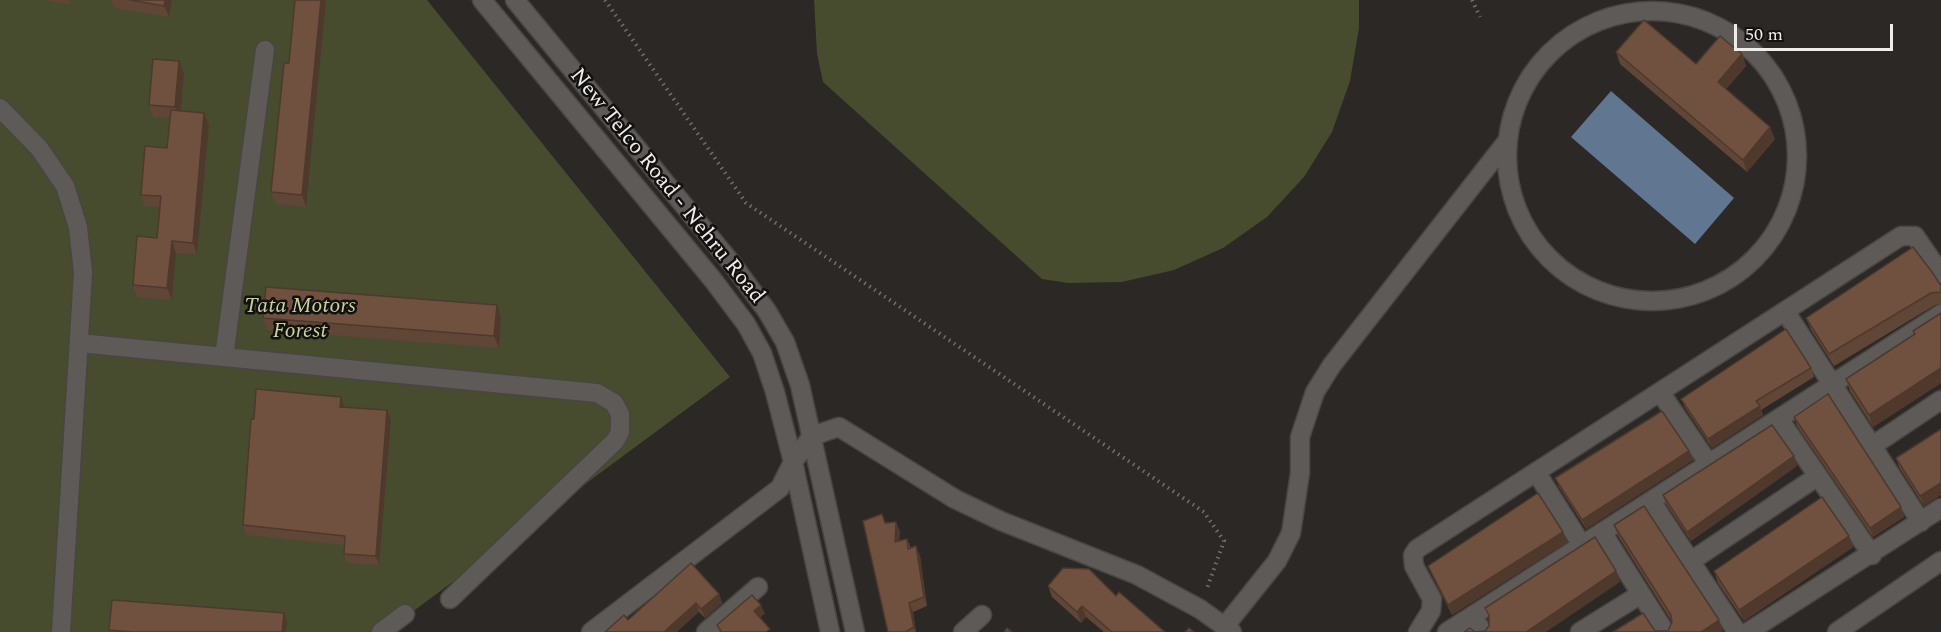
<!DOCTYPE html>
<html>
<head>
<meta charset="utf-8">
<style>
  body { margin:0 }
  #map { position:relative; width:1941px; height:632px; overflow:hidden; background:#2b2825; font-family:Spectral,serif }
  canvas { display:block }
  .scale { position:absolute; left:1734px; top:24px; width:159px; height:27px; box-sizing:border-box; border:3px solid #efeceb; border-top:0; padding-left:8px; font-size:18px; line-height:21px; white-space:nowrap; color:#efeceb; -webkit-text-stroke:4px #131110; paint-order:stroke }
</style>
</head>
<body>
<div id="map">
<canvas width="1941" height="632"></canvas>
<div class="scale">50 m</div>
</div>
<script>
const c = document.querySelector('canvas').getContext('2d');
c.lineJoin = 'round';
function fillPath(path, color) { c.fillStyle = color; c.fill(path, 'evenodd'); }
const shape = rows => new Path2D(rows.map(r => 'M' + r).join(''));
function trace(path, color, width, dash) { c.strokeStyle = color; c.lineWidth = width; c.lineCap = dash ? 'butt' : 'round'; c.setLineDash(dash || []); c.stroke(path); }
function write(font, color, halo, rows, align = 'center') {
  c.font = font + ' Spectral,serif'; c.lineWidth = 5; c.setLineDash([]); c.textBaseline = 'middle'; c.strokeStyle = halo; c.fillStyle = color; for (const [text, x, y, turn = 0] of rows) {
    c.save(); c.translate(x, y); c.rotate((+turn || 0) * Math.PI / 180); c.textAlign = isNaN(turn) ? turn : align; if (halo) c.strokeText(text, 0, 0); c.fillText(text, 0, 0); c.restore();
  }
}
fillPath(shape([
  [0,0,427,0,730,377,385,632,0,632],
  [814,0,1359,0,1359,28,1350,81,1332,132,1304,177,1267,217,1223,248,1174,270,1122,282,1068,283,1042,279,823,82,817,54]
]), '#474c2e');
fillPath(shape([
  [1611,91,1734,198,1695,244,1571,137]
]), '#607691');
const minor = shape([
  [482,0,713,280,746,324,762,353,775,392,793,462,830,632],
  [515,0,733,265,767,311,785,342,800,385,855,632],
  '1507 156a145 145 0 1 1 290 0a145 145 0 1 1-290 0Z',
  [0,108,39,148,65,186,78,227,83,272,61,632],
  [1785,311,1921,522],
  [79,343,597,393,614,403,620,414,620,432,615,441,450,599],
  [224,357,265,50],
  [1660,392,1709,464],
  [1779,419,1872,555],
  [1872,446,1941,400],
  [1536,472,1582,545],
  [1651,501,1737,632],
  [1602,532,1665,632],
  [1691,561,1818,476],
  [1472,616,1483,632],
  [1225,626,1277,561,1291,533,1300,473,1300,437,1315,392,1332,365,1508,140],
  [381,632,405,614],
  [591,632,780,488,793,462,812,436,839,427,955,499,1001,521,1137,575,1200,609,1232,632],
  [706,632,758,587],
  [963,632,982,615],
  [1418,632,1431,611,1432,599,1414,566,1413,555,1417,549,1901,236,1915,236,1941,274],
  [1447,632,1941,314],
  [1580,632,1641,594],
  [1748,632,1941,508],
  [1837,632,1941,561]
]);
trace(minor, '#494543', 21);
trace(shape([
  [605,0,746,203,1204,512,1224,541,1206,591],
  [1472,0,1480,17]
]), '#726f6c', 4, [1.5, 4.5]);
trace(minor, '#5e5a57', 18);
fillPath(shape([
  [43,0,69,0,69,4],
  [111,0,172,0,169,17,114,8],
  [1616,52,1696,64,1742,54,1746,66,1726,89,1775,139,1747,172,1620,64],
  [289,63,306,207,276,204,271,192],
  [184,73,180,111,204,113,209,125,197,254,176,253,172,300,137,297,133,285,157,238,160,207,145,206,141,195,167,148,170,118,153,117,149,105],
  [1941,286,1941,304,1935,305,1834,366,1811,330,1806,318],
  [1941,313,1941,383,1873,427,1850,391,1846,379,1914,334,1913,331],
  [501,317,499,348,267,330,263,318],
  [1811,368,1814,377,1761,410,1763,415,1712,448,1685,408,1681,399],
  [344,407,387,410,391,420,379,565,347,563,344,554,345,545,246,535,243,525],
  [1794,417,1901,507,1904,517,1873,537,1797,426],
  [1941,429,1924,506,1899,467,1896,458],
  [1689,451,1693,460,1586,529,1559,487,1555,478],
  [1797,466,1691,541,1666,504,1663,495],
  [896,522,900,532,899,541,907,539,911,548,916,546,920,556,927,606,913,612,916,632,888,632,886,523],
  [1614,525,1723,631,1655,631,1668,631,1672,622,1618,536],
  [1563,532,1567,542,1452,615,1432,575,1428,566],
  [1853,547,1744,621,1718,583,1714,571],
  [1048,586,1116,596,1165,632,1104,632,1086,617,1081,623,1052,597],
  [719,594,722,603,705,618,699,612,628,620]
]), '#604636');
fillPath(shape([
  [165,0,172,0,169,17,164,6],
  [321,0,326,0,306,207,302,195],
  [1742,54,1746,66,1722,94,1718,82],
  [179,61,184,73,180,119,175,107],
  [204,113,209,125,197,254,193,243],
  [1770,127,1775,139,1747,172,1743,160],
  [172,241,176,253,172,300,167,288],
  [497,305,501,317,499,348,494,336],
  [1941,368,1941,383,1873,427,1869,415],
  [341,397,344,407,340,407],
  [1760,406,1763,415,1712,448,1708,439],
  [387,410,391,420,379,565,376,556],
  [1689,451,1693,460,1586,529,1582,520],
  [1794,456,1797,466,1691,541,1687,532],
  [1941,483,1941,495,1924,506,1920,496],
  [1901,507,1904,517,1873,537,1870,528],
  [896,522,900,532,898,551,895,542],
  [1563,532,1567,542,1452,615,1448,605],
  [1849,536,1853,547,1744,621,1739,610],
  [916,546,920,556,927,606,924,597],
  [1616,571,1620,582,1546,632,1526,632],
  [719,594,722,603,705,618,701,609],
  [696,603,699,612,677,632,664,632],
  [909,603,913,612,916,632,915,632,914,627],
  [761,605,765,614,757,620,754,611],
  [1082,606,1086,617,1081,623,1077,612],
  [284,613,287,622,286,632,282,632],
  [1719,620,1723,631,1721,632,1701,632]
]), '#4e392c');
const building = shape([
  [130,0,165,0,164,6,130,0],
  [295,0,321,0,302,195,271,192,284,63,289,63,295,0],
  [1644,20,1696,64,1720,36,1742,54,1718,82,1770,127,1743,160,1616,52,1644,20],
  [153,59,179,61,175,107,149,105,153,59],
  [171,110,204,113,193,243,172,241,167,288,133,285,137,236,157,238,161,196,141,195,145,146,167,148,171,110],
  [1913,247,1932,272,1941,286,1941,292,1931,293,1829,354,1806,318,1913,247],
  [266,287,497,305,494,336,263,318,266,287],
  [1941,313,1941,368,1869,415,1846,379,1915,334,1913,331,1941,313],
  [1786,329,1811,368,1756,401,1760,406,1708,439,1681,399,1786,329],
  [256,389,341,397,340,407,387,410,376,556,344,554,345,536,243,525,251,419,254,419,256,389],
  [1828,394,1901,507,1870,528,1794,417,1828,394],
  [1662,411,1689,451,1582,520,1555,478,1662,411],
  [1772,425,1794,456,1687,532,1663,495,1772,425],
  [1941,429,1941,483,1920,496,1896,458,1941,429],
  [1538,493,1563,532,1448,605,1428,566,1538,493],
  [1822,497,1849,536,1739,610,1714,571,1822,497],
  [1644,506,1719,620,1701,632,1613,632,1643,613,1655,631,1668,631,1672,622,1671,615,1614,525,1644,506],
  [882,514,885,523,896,522,895,542,907,539,908,549,916,546,924,597,909,603,914,627,905,632,888,632,863,521,882,514],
  [1595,537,1616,571,1526,632,1464,632,1470,628,1475,632,1485,631,1489,626,1489,615,1485,608,1595,537],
  [691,563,719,594,701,609,696,603,664,632,605,632,624,615,628,620,691,563],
  [1063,568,1089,569,1116,596,1119,592,1165,632,1112,632,1082,606,1077,612,1048,586,1063,568],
  [752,595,761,605,754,611,770,629,766,632,720,632,721,631,717,625,752,595],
  [112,600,284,613,282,632,132,632,109,630,112,600],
  [1007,628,1012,632,1004,632,1007,628],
  [1189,628,1194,632,1185,632,1189,628]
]);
fillPath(building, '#70513f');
trace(building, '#4e392c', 1.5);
write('22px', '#efeceb', '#131110', [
  ["New Telco Road - Nehru Road",666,187,51]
]);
write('italic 22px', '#c7d397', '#131110', [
  ["Tata Motors",300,308],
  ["Forest",300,333]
]);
</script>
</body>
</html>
